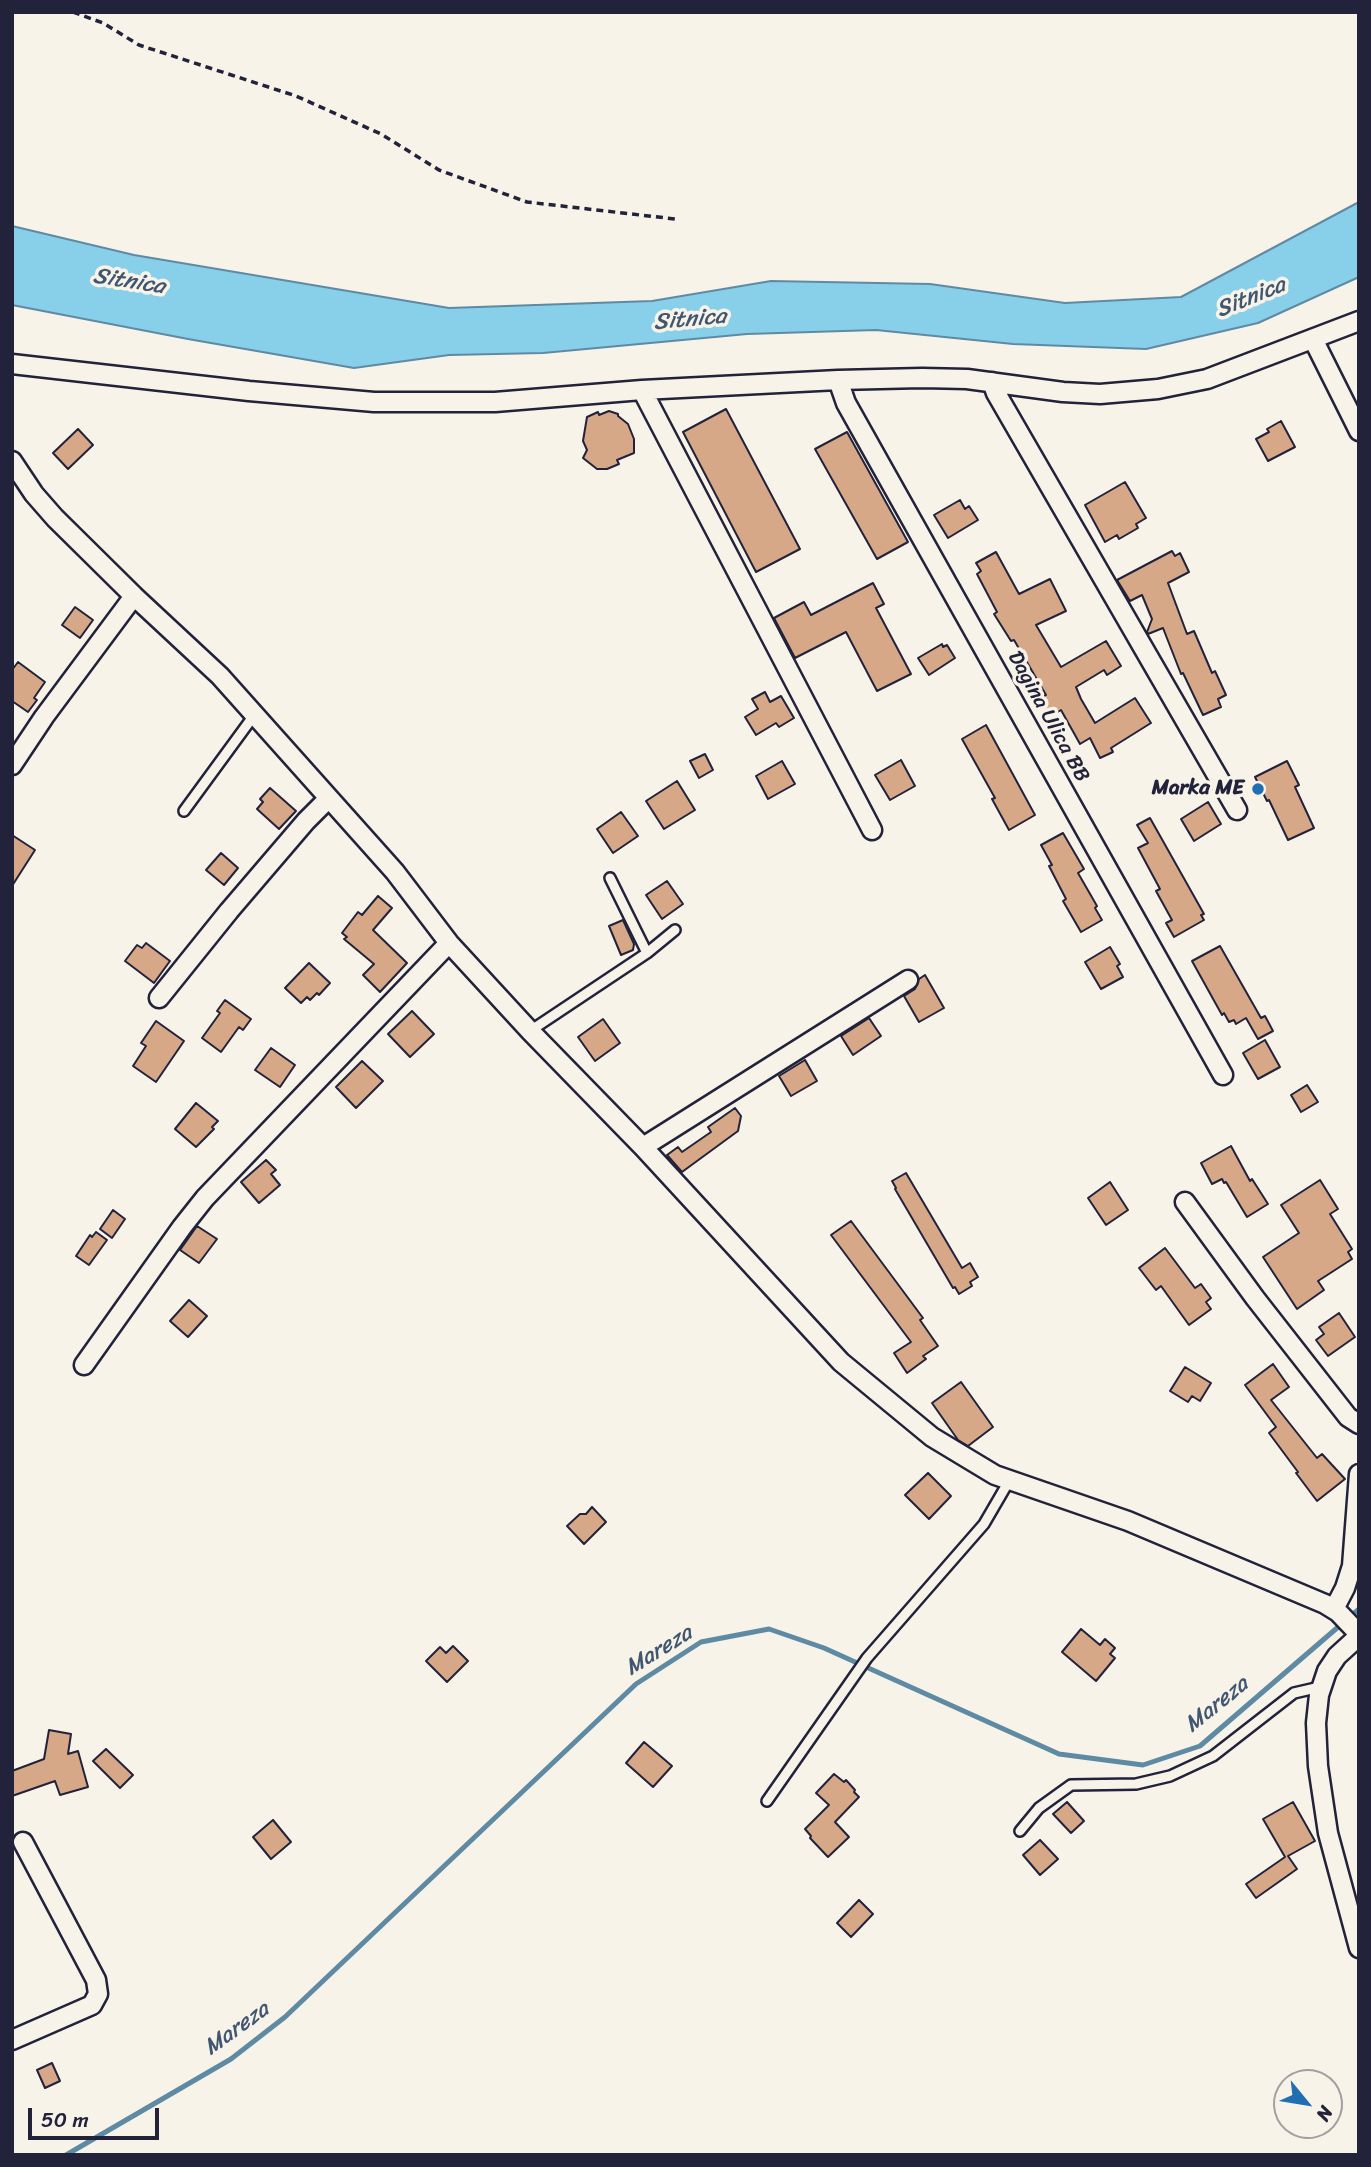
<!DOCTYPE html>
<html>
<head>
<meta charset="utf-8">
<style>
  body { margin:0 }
  #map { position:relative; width:1371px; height:2167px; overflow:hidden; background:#f7f3e8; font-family:Sriracha,sans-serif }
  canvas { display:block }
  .frame { position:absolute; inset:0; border:14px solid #22223b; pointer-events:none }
  .north { position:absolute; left:1273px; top:2069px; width:70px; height:70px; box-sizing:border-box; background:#f7f3e8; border:2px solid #a29fa3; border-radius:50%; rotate:120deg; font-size:19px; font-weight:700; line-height:28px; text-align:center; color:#22223b }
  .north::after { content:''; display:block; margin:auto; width:24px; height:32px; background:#1f6fb2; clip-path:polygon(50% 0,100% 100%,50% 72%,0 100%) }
  .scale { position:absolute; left:28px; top:2108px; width:131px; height:32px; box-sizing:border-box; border:4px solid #22223b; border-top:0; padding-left:9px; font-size:21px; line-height:24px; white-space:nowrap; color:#22223b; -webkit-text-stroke:5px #f7f3e8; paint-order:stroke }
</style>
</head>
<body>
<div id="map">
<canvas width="1371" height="2167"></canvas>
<div class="frame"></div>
<div class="north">N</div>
<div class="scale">50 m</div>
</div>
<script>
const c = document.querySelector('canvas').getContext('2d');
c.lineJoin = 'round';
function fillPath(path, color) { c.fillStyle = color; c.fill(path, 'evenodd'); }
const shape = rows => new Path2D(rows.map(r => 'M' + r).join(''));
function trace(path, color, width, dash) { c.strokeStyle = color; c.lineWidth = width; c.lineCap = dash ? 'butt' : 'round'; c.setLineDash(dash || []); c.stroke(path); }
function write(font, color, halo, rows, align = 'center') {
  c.font = font + ' Sriracha,sans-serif'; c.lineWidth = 7; c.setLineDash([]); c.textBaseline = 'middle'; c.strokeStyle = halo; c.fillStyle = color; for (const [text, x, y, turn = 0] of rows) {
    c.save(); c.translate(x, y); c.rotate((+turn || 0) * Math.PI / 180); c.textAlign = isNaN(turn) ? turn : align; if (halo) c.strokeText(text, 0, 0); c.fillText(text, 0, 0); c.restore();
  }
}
const water = shape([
  [1359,202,1359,277,1258,323,1146,349,1013,344,876,330,747,334,543,353,449,355,354,368,188,339,12,305,12,226,134,255,449,308,652,301,771,281,930,284,1065,303,1181,297,1359,202]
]);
fillPath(water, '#88cfea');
trace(water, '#5f8aa4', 2);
trace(shape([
  [66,2155,231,2059,285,2017,636,1684,701,1642,769,1629,824,1648,1059,1754,1143,1765,1200,1746,1359,1609]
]), '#5f8aa4', 5);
const building = shape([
  [726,409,800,549,756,572,683,432,726,409],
  [609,411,618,414,618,416,628,424,634,439,634,453,617,460,619,464,607,469,597,469,583,458,587,450,583,441,587,417,598,412,599,415,609,411],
  [1281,421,1295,447,1268,461,1256,439,1269,432,1267,429,1281,421],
  [78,429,93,445,68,469,53,453,78,429],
  [847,432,908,542,877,559,815,449,847,432],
  [1125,482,1146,518,1136,524,1138,528,1119,539,1117,535,1105,542,1085,505,1125,482],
  [960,500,965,509,969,506,978,520,948,538,934,515,960,500],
  [1172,551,1175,556,1180,553,1189,572,1168,583,1187,634,1194,631,1212,673,1215,671,1226,695,1218,699,1221,707,1203,715,1183,673,1181,674,1163,628,1148,634,1147,632,1152,619,1142,595,1130,601,1117,580,1172,551],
  [996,552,1019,594,1050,579,1066,611,1036,625,1061,667,1106,641,1121,666,1107,675,1104,670,1076,687,1081,699,1095,723,1135,698,1151,723,1111,748,1113,752,1100,758,1090,738,1080,744,1061,710,1049,717,1039,698,1046,695,1014,640,1011,641,994,614,997,612,977,574,981,571,976,563,996,552],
  [873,583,884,604,876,608,911,674,877,691,846,632,795,658,774,618,804,602,811,615,873,583],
  [75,607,93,620,80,638,62,625,75,607],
  [942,644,943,647,947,645,955,658,929,675,918,658,942,644],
  [18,662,45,682,34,698,37,700,28,712,12,701,12,670,18,662],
  [765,692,770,702,781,696,794,718,779,727,776,723,756,735,745,717,758,709,752,699,765,692],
  [986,725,1035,815,1009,830,992,799,995,798,962,739,986,725],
  [705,754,713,770,699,778,690,761,705,754],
  [901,760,915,786,890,800,875,775,901,760],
  [782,761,795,784,768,799,756,776,782,761],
  [1287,761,1299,785,1295,787,1314,828,1288,840,1269,800,1267,801,1255,777,1287,761],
  [677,781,695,810,664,829,646,801,677,781],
  [270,788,296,811,279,829,257,809,263,802,260,799,270,788],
  [1208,802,1221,824,1194,841,1181,819,1208,802],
  [621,812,638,836,613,853,597,829,621,812],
  [1150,818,1204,914,1201,915,1204,920,1174,937,1166,923,1172,920,1156,891,1160,889,1138,848,1148,843,1137,825,1150,818],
  [1063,833,1084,869,1078,873,1097,906,1095,908,1102,920,1081,932,1063,901,1066,899,1049,866,1052,865,1041,845,1063,833],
  [12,835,35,850,12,886,12,835],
  [221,853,238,868,224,885,206,870,221,853],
  [667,881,683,904,662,919,646,895,667,881],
  [378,896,392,908,373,930,407,963,380,992,363,975,374,964,344,939,347,937,342,933,358,912,362,915,378,896],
  [623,920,634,944,633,950,621,955,609,926,623,920],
  [146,943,170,961,154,983,125,961,137,945,142,948,146,943],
  [1220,946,1261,1018,1265,1016,1273,1031,1258,1039,1246,1018,1236,1024,1234,1020,1229,1022,1224,1013,1222,1015,1192,961,1220,946],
  [1110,947,1120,964,1117,966,1123,977,1101,989,1085,962,1110,947],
  [309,963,330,983,319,995,317,993,310,1000,307,997,301,1003,285,988,309,963],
  [925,975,944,1008,919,1022,904,996,915,989,919,979,925,975],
  [225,1000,251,1019,243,1030,239,1027,221,1052,202,1038,220,1013,217,1011,225,1000],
  [412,1011,434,1034,410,1057,388,1034,412,1011],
  [869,1018,881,1036,853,1055,841,1036,869,1018],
  [603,1019,620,1043,595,1061,578,1037,603,1019],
  [156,1021,184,1041,156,1082,133,1066,146,1046,141,1043,156,1021],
  [1265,1040,1280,1067,1258,1079,1243,1053,1265,1040],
  [271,1048,295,1065,280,1087,255,1070,271,1048],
  [805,1060,817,1081,791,1096,779,1076,805,1060],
  [362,1061,383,1081,356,1108,336,1087,362,1061],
  [1307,1085,1318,1102,1301,1112,1291,1095,1307,1085],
  [196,1103,218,1121,212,1127,214,1129,196,1147,175,1129,196,1103],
  [735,1108,741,1116,738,1131,682,1172,667,1155,678,1147,682,1152,711,1132,708,1127,735,1108],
  [1231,1146,1250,1181,1252,1179,1268,1204,1247,1217,1226,1182,1224,1183,1222,1179,1212,1184,1201,1163,1231,1146],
  [266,1160,276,1170,271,1174,280,1185,259,1203,241,1182,266,1160],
  [906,1173,962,1268,970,1263,978,1277,970,1282,972,1286,959,1294,955,1287,953,1288,895,1189,896,1188,892,1181,906,1173],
  [1320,1180,1338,1209,1330,1214,1352,1249,1348,1252,1352,1259,1318,1281,1324,1290,1297,1309,1263,1257,1299,1233,1281,1205,1320,1180],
  [1110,1182,1128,1210,1106,1225,1088,1198,1110,1182],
  [113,1210,125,1219,112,1238,100,1229,113,1210],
  [851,1221,923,1318,920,1320,938,1346,923,1356,926,1359,907,1373,894,1353,911,1342,831,1235,851,1221],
  [197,1226,217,1239,199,1263,180,1250,197,1226],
  [96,1232,107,1240,89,1265,76,1256,90,1235,92,1237,96,1232],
  [1165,1248,1195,1288,1201,1284,1211,1298,1206,1302,1211,1309,1189,1325,1161,1286,1156,1290,1139,1268,1165,1248],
  [189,1300,207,1316,188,1337,170,1321,189,1300],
  [1339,1313,1355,1337,1328,1356,1316,1340,1324,1334,1319,1327,1339,1313],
  [1273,1364,1289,1387,1271,1400,1317,1458,1322,1454,1345,1479,1317,1501,1296,1473,1298,1472,1269,1433,1276,1427,1245,1385,1273,1364],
  [1185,1367,1211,1383,1200,1401,1192,1396,1188,1402,1170,1391,1185,1367],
  [961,1382,993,1427,968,1446,958,1440,932,1403,961,1382],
  [928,1473,951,1496,929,1519,905,1495,928,1473],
  [592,1507,606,1522,584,1544,567,1526,580,1514,586,1514,592,1507],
  [1081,1629,1100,1645,1105,1639,1115,1648,1110,1654,1115,1658,1096,1681,1062,1652,1081,1629],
  [453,1646,468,1661,447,1682,426,1661,440,1647,446,1653,453,1646],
  [49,1730,71,1734,68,1754,78,1751,88,1787,60,1795,55,1781,12,1796,12,1771,44,1759,49,1730],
  [644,1742,672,1766,653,1787,626,1763,644,1742],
  [106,1749,133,1775,120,1788,93,1761,106,1749],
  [834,1774,844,1782,846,1780,855,1790,854,1792,859,1797,835,1822,849,1837,828,1857,810,1838,811,1836,805,1829,829,1805,816,1793,834,1774],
  [1067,1802,1084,1821,1071,1833,1053,1814,1067,1802],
  [1293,1802,1315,1841,1288,1856,1297,1869,1256,1898,1246,1884,1285,1857,1263,1819,1293,1802],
  [273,1820,291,1842,271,1859,253,1837,273,1820],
  [1040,1840,1058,1859,1040,1875,1023,1855,1040,1840],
  [859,1900,873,1914,851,1937,837,1923,859,1900],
  [52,2063,60,2081,45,2088,37,2070,52,2063]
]);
fillPath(building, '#d6a888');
trace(building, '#22223b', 2);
const service = shape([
  [184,811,255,714],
  [610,878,647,953],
  [530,1031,647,953,675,930],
  [767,1801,867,1658,984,1524,1009,1481],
  [1020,1831,1039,1808,1071,1785,1136,1784,1170,1776,1213,1756,1294,1693,1320,1687]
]);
const minor = shape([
  [1313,339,1359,431],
  [12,364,249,391,374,402,495,402,642,390,838,380,922,378,967,379,1063,392,1100,394,1158,389,1207,379,1359,321],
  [838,380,846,403,1223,1075],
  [992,382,996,393,1237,810],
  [642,390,872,830],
  [12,461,34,494,55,518,134,596,220,676,395,872,449,943,530,1031,643,1147,841,1362,932,1437,995,1475,1128,1521,1325,1604,1338,1612,1359,1634],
  [12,765,44,717,134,596],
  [159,998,229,911,306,821,328,799],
  [643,1147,908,980],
  [1185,1202,1255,1298,1348,1417,1359,1424],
  [84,1365,182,1227,205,1198,449,943],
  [1334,1609,1345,1588,1352,1566,1359,1474],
  [1359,1636,1337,1656,1327,1671,1319,1695,1316,1723,1318,1766,1328,1833,1359,1948],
  [12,2040,92,2005,98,1994,96,1980,23,1842]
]);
trace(service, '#22223b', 14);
trace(minor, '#22223b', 23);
trace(shape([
  [73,12,103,23,139,45,296,96,381,134,439,170,527,202,675,219]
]), '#22223b', 3.5, [7, 5]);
trace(service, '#f7f3e8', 9);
trace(minor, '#f7f3e8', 18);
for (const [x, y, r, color] of [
  [1258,789,7,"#1f6fb2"]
]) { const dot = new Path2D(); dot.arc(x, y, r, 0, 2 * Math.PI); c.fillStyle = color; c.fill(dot); trace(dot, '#f7f3e8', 2.5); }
write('21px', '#22223b', '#f7f3e8', [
  ["Dagina Ulica BB",1048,717,61]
]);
write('bold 21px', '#22223b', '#f7f3e8', [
  ["Marka ME",1244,789]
], 'right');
write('italic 23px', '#415670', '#f7f3e8', [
  ["Sitnica",129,282,9],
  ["Sitnica",1251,298,-22],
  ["Sitnica",690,320,-5],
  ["Mareza",659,1651,-32],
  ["Mareza",1217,1705,-39],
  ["Mareza",237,2029,-36]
]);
</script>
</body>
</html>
